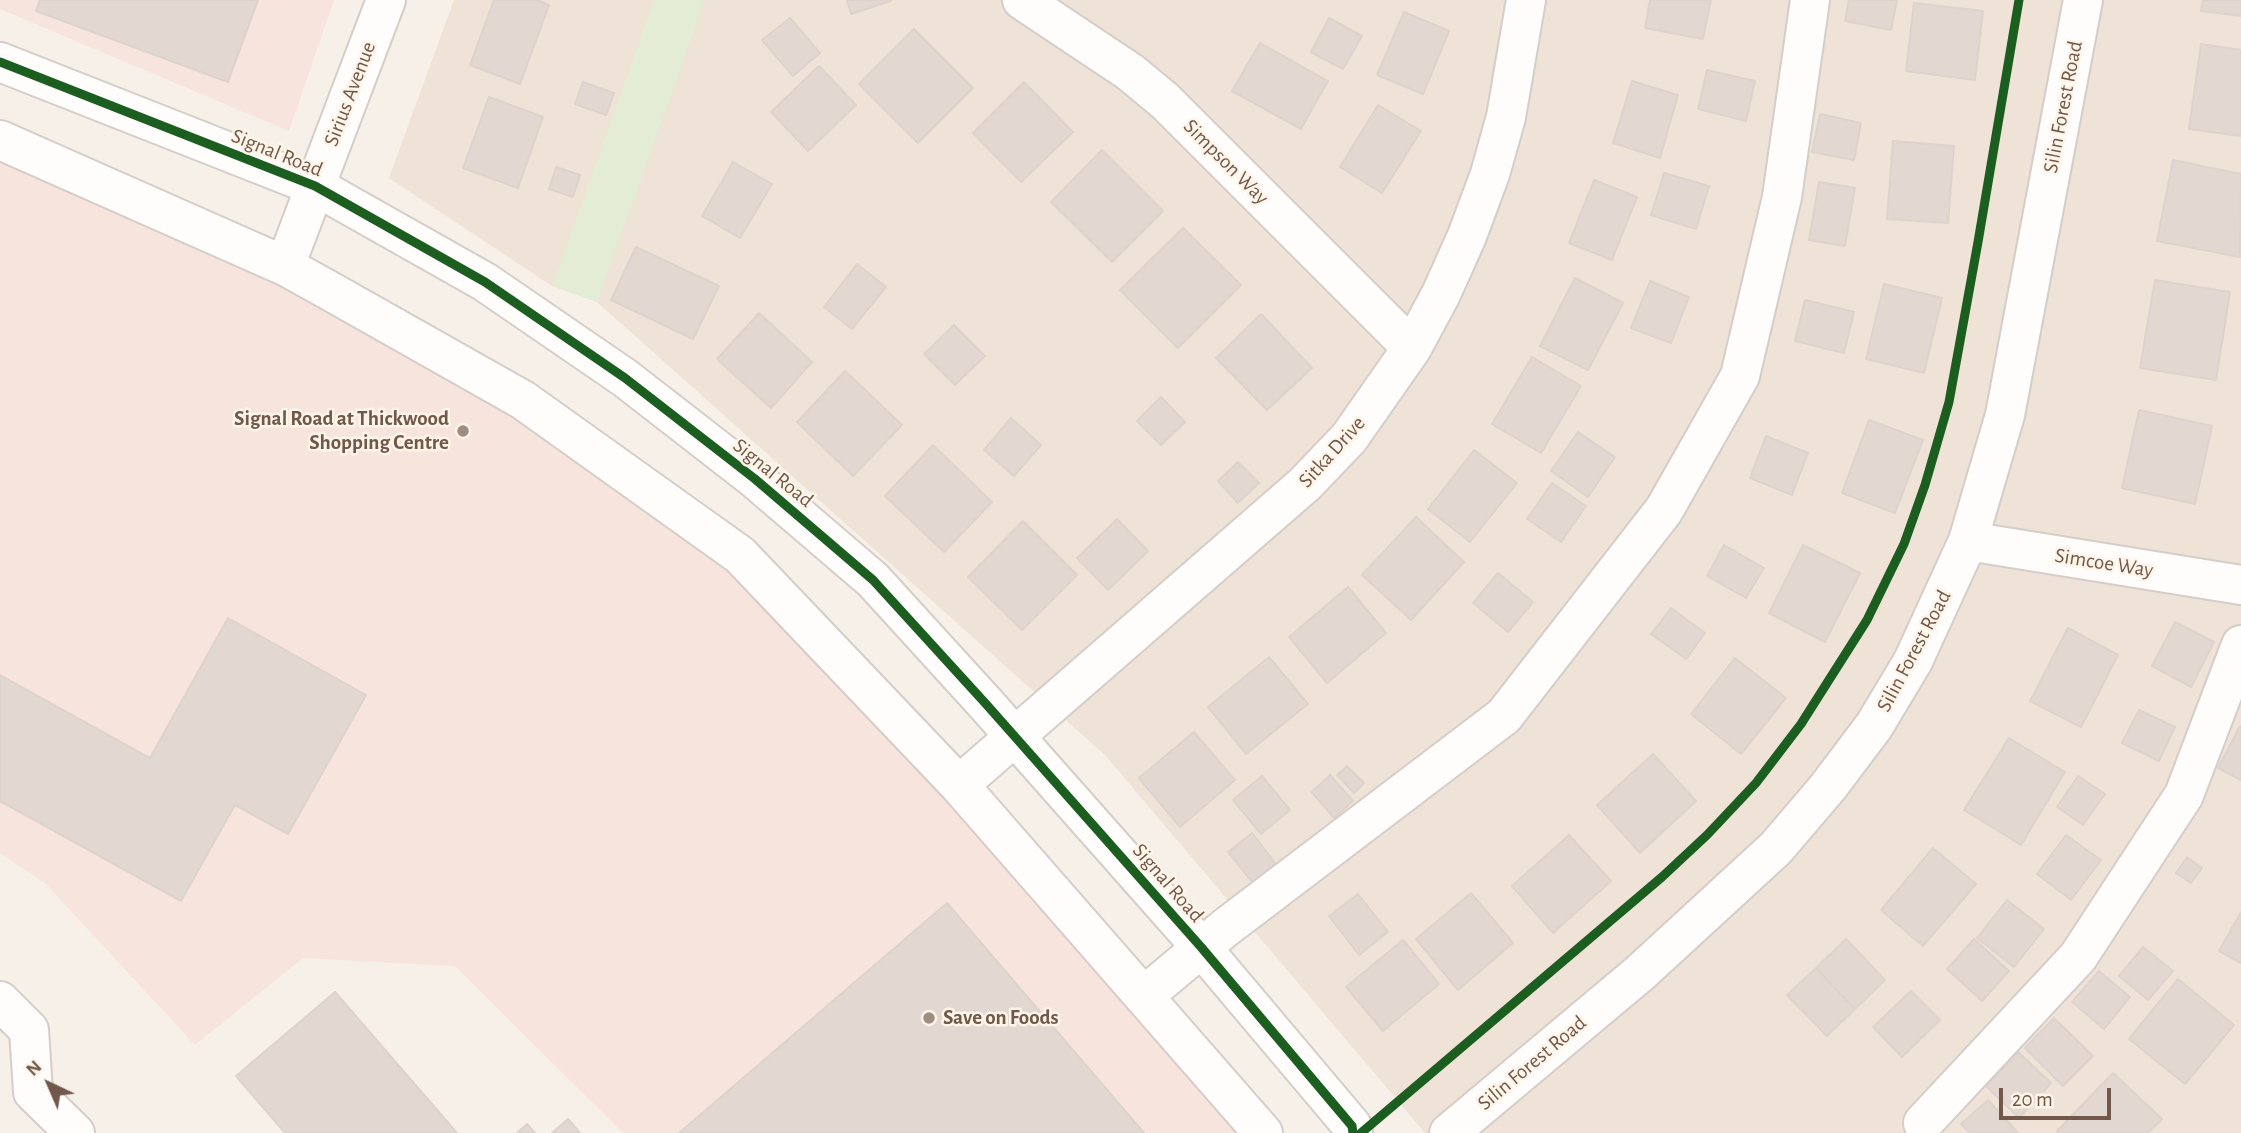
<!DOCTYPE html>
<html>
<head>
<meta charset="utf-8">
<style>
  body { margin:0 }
  #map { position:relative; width:2241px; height:1133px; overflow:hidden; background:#f6f0e9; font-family:"Alegreya Sans",sans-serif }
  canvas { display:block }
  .north { position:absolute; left:14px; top:1049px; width:70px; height:70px; -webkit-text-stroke:5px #fef5e9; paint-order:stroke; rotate:316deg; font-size:19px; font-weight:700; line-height:28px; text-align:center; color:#72574b }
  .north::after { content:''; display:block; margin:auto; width:24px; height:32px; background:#72574b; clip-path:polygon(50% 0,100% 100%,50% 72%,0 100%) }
  .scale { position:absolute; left:1999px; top:1088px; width:112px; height:32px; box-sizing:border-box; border:4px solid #72574b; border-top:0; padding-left:9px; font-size:21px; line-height:24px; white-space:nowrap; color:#72574b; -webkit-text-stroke:5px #fef5e9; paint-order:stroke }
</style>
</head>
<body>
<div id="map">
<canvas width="2241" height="1133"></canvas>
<div class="north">N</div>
<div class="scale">20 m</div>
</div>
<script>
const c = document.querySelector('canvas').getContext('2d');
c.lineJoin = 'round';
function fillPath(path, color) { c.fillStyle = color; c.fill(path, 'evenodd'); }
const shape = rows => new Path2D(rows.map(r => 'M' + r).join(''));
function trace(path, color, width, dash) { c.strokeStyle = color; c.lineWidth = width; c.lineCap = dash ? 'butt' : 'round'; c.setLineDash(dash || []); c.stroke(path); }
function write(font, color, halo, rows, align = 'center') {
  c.font = font + ' "Alegreya Sans",sans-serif'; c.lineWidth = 5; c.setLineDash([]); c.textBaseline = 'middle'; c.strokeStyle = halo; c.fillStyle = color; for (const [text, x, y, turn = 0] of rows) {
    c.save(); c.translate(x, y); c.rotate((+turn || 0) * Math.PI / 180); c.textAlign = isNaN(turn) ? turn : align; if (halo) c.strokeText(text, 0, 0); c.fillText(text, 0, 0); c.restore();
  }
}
fillPath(shape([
  [454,0,2241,0,2241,1133,1425,1133,1105,755,597,302,552,286,389,178]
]), '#efe2d6');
fillPath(shape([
  [0,0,334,0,289,131,0,9],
  [0,140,285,266,740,555,1263,1133,623,1133,455,966,303,958,195,1045,45,883,0,853]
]), '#f6e4dd');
fillPath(shape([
  [654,0,705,0,597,302,552,286]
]), '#e3ecd4');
const building = shape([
  [40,0,258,0,228,82,36,11,40,0],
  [494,0,537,0,549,5,520,84,470,65,494,0],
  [847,0,891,0,891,1,851,14,847,0],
  [1650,0,1711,0,1703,39,1645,28,1650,0],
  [1849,0,1897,0,1891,30,1845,21,1849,0],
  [2203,0,2241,0,2241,16,2201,11,2203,0],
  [1914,3,1983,11,1975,80,1906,71,1914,3],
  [1404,12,1449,31,1423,94,1377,75,1404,12],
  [790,18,820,53,793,76,762,40,790,18],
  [1329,18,1362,36,1343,69,1311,52,1329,18],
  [914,29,973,88,918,143,859,84,914,29],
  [1260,43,1328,81,1301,129,1232,91,1260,43],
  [2201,44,2241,50,2241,136,2189,129,2201,44],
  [819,66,856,105,808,151,771,112,819,66],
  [1707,70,1755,81,1746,121,1698,109,1707,70],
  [1632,81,1678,95,1660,158,1613,143,1632,81],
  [583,82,614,93,606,115,575,104,583,82],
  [1024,82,1073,132,1021,182,973,133,1024,82],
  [489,97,543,117,518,188,463,168,489,97],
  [1378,105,1421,131,1382,193,1340,167,1378,105],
  [1820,114,1861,123,1854,160,1812,152,1820,114],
  [1893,141,1954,146,1948,223,1887,219,1893,141],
  [1102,150,1163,211,1112,262,1051,202,1102,150],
  [2173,160,2241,174,2240,257,2157,241,2173,160],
  [733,162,772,184,740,238,702,216,733,162],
  [556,167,580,175,573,197,549,189,556,167],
  [1664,173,1709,186,1696,229,1651,215,1664,173],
  [1594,180,1637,197,1612,260,1569,243,1594,180],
  [1819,182,1855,188,1845,246,1809,240,1819,182],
  [1183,228,1241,285,1178,348,1120,290,1183,228],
  [636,247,719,286,693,339,611,300,636,247],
  [857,264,886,287,852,329,824,307,857,264],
  [1575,278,1623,303,1588,370,1540,346,1575,278],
  [2155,280,2230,292,2216,380,2140,368,2155,280],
  [1650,281,1689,297,1671,343,1631,328,1650,281],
  [1884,284,1942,298,1924,373,1866,359,1884,284],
  [1805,300,1854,312,1844,353,1795,341,1805,300],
  [759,313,812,362,771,408,717,359,759,313],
  [1261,314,1312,368,1267,410,1216,358,1261,314],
  [954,325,985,356,955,385,924,354,954,325],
  [1532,357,1581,386,1541,453,1492,424,1532,357],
  [845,371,902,425,853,476,797,422,845,371],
  [1161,397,1185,422,1161,445,1137,421,1161,397],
  [2139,410,2212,426,2195,504,2122,488,2139,410],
  [1011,418,1041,445,1014,476,984,450,1011,418],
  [1869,420,1923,440,1895,513,1842,493,1869,420],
  [1578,432,1615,457,1588,497,1551,471,1578,432],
  [1766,436,1808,453,1792,495,1750,478,1766,436],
  [933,445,992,502,944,552,885,496,933,445],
  [1474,450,1517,483,1470,542,1428,509,1474,450],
  [1238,462,1259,483,1238,503,1218,481,1238,462],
  [1552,483,1586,506,1561,542,1527,519,1552,483],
  [1416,517,1464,562,1411,620,1362,575,1416,517],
  [1117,519,1148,551,1108,590,1077,558,1117,519],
  [1023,521,1077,575,1022,630,968,577,1023,521],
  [1724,545,1764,568,1746,598,1707,576,1724,545],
  [1803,545,1860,573,1825,642,1769,613,1803,545],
  [1498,573,1533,602,1508,632,1473,603,1498,573],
  [1348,587,1386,633,1327,683,1289,637,1348,587],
  [1671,608,1705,633,1686,659,1651,634,1671,608],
  [228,618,366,695,288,834,235,805,181,901,0,801,0,675,150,758,228,618],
  [2175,622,2214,642,2191,687,2152,666,2175,622],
  [2068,628,2118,655,2081,727,2030,701,2068,628],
  [1269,657,1308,704,1246,754,1208,707,1269,657],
  [1735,658,1786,698,1741,754,1691,714,1735,658],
  [2139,710,2175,727,2159,761,2122,743,2139,710],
  [2240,726,2241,727,2241,780,2218,768,2240,726],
  [1194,732,1235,780,1180,827,1139,778,1194,732],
  [2009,738,2065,772,2021,845,1964,810,2009,738],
  [1653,754,1696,801,1640,853,1597,805,1653,754],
  [1347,766,1364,783,1354,793,1337,775,1347,766],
  [1330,775,1353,801,1334,818,1312,792,1330,775],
  [1262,776,1290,810,1261,834,1233,800,1262,776],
  [2078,776,2105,794,2083,825,2057,807,2078,776],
  [1252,833,1279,868,1256,887,1228,852,1252,833],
  [1569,835,1611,881,1553,933,1512,886,1569,835],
  [2066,835,2101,860,2071,900,2037,874,2066,835],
  [1933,848,1976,884,1923,946,1881,910,1933,848],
  [2187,857,2202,868,2191,883,2176,873,2187,857],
  [1471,893,1513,943,1458,990,1416,939,1471,893],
  [1358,894,1388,932,1359,955,1329,916,1358,894],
  [2007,900,2044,929,2014,967,1977,938,2007,900],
  [947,903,1144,1133,679,1133,947,903],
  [2241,912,2241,963,2219,951,2241,912],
  [1846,939,1885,980,1855,1009,1816,968,1846,939],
  [1974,939,2009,971,1982,1001,1947,969,1974,939],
  [1403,940,1439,984,1383,1031,1346,987,1403,940],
  [2143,947,2173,971,2148,1000,2119,976,2143,947],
  [1816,968,1855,1009,1827,1036,1787,995,1816,968],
  [2099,971,2130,997,2104,1029,2072,1002,2099,971],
  [2178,979,2234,1025,2185,1084,2129,1039,2178,979],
  [1911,991,1940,1020,1902,1057,1873,1027,1911,991],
  [335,992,457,1133,285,1133,236,1076,335,992],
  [2054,1018,2093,1056,2063,1086,2025,1048,2054,1018],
  [2018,1052,2051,1083,2019,1118,1986,1086,2018,1052],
  [2113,1073,2162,1119,2148,1133,2059,1133,2057,1131,2113,1073],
  [1988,1100,2018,1133,1970,1133,1961,1124,1988,1100],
  [568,1119,580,1133,552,1133,568,1119],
  [527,1124,535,1133,517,1133,527,1124]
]);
fillPath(building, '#e2d8d1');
trace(building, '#ded3cc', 2);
const minor = shape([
  [1022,0,1130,72,1165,101,1412,348],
  [0,62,315,186,485,282,625,378,755,479,873,580,986,704,1201,947,1352,1126,1353,1133],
  [0,140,285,266,330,291,523,400,740,555,959,785,1263,1133],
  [285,266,386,0],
  [1968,541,2241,585],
  [959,785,1305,484,1349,438,1412,348,1441,294,1467,236,1490,174,1506,117,1526,0],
  [1145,995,1225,928,1504,716,1664,510,1740,376,1782,197,1810,0],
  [0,1001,29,1030,33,1092,75,1133],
  [1923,1123,2078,957,2184,795,2241,645],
  [1449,1133,1640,973,1776,848,1828,787,1874,726,1913,661,1968,541,2005,415,2083,0]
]);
trace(minor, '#d5cdc8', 42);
trace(minor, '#fefdfc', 38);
trace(shape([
  [0,62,315,186,485,282,625,378,755,479,873,580,986,704,1201,947,1352,1126,1353,1133],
  [1361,1133,1662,877,1707,835,1756,783,1801,724,1867,620,1904,544,1925,485,1949,402,1978,242,2019,0]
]), '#1b5e20', 9);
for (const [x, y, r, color] of [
  [463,431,7,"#a08d82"],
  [929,1018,7,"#a08d82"]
]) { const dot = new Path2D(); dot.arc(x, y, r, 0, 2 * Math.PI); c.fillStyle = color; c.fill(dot); trace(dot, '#fef5e9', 2.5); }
write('21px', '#72574b', '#fef5e9', [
  ["Sirius Avenue",350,94,-69],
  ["Silin Forest Road",2063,107,-79],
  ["Signal Road",277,153,22],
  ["Simpson Way",1226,162,45],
  ["Sitka Drive",1332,452,-48],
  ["Signal Road",773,473,39],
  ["Simcoe Way",2104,563,9],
  ["Silin Forest Road",1914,651,-62],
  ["Signal Road",1168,883,49],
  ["Silin Forest Road",1532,1063,-40]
]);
write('bold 21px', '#72574b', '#fef5e9', [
  ["Signal Road at Thickwood",449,419],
  ["Shopping Centre",449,443],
  ["Save on Foods",943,1018,"left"]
], 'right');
</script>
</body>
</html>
